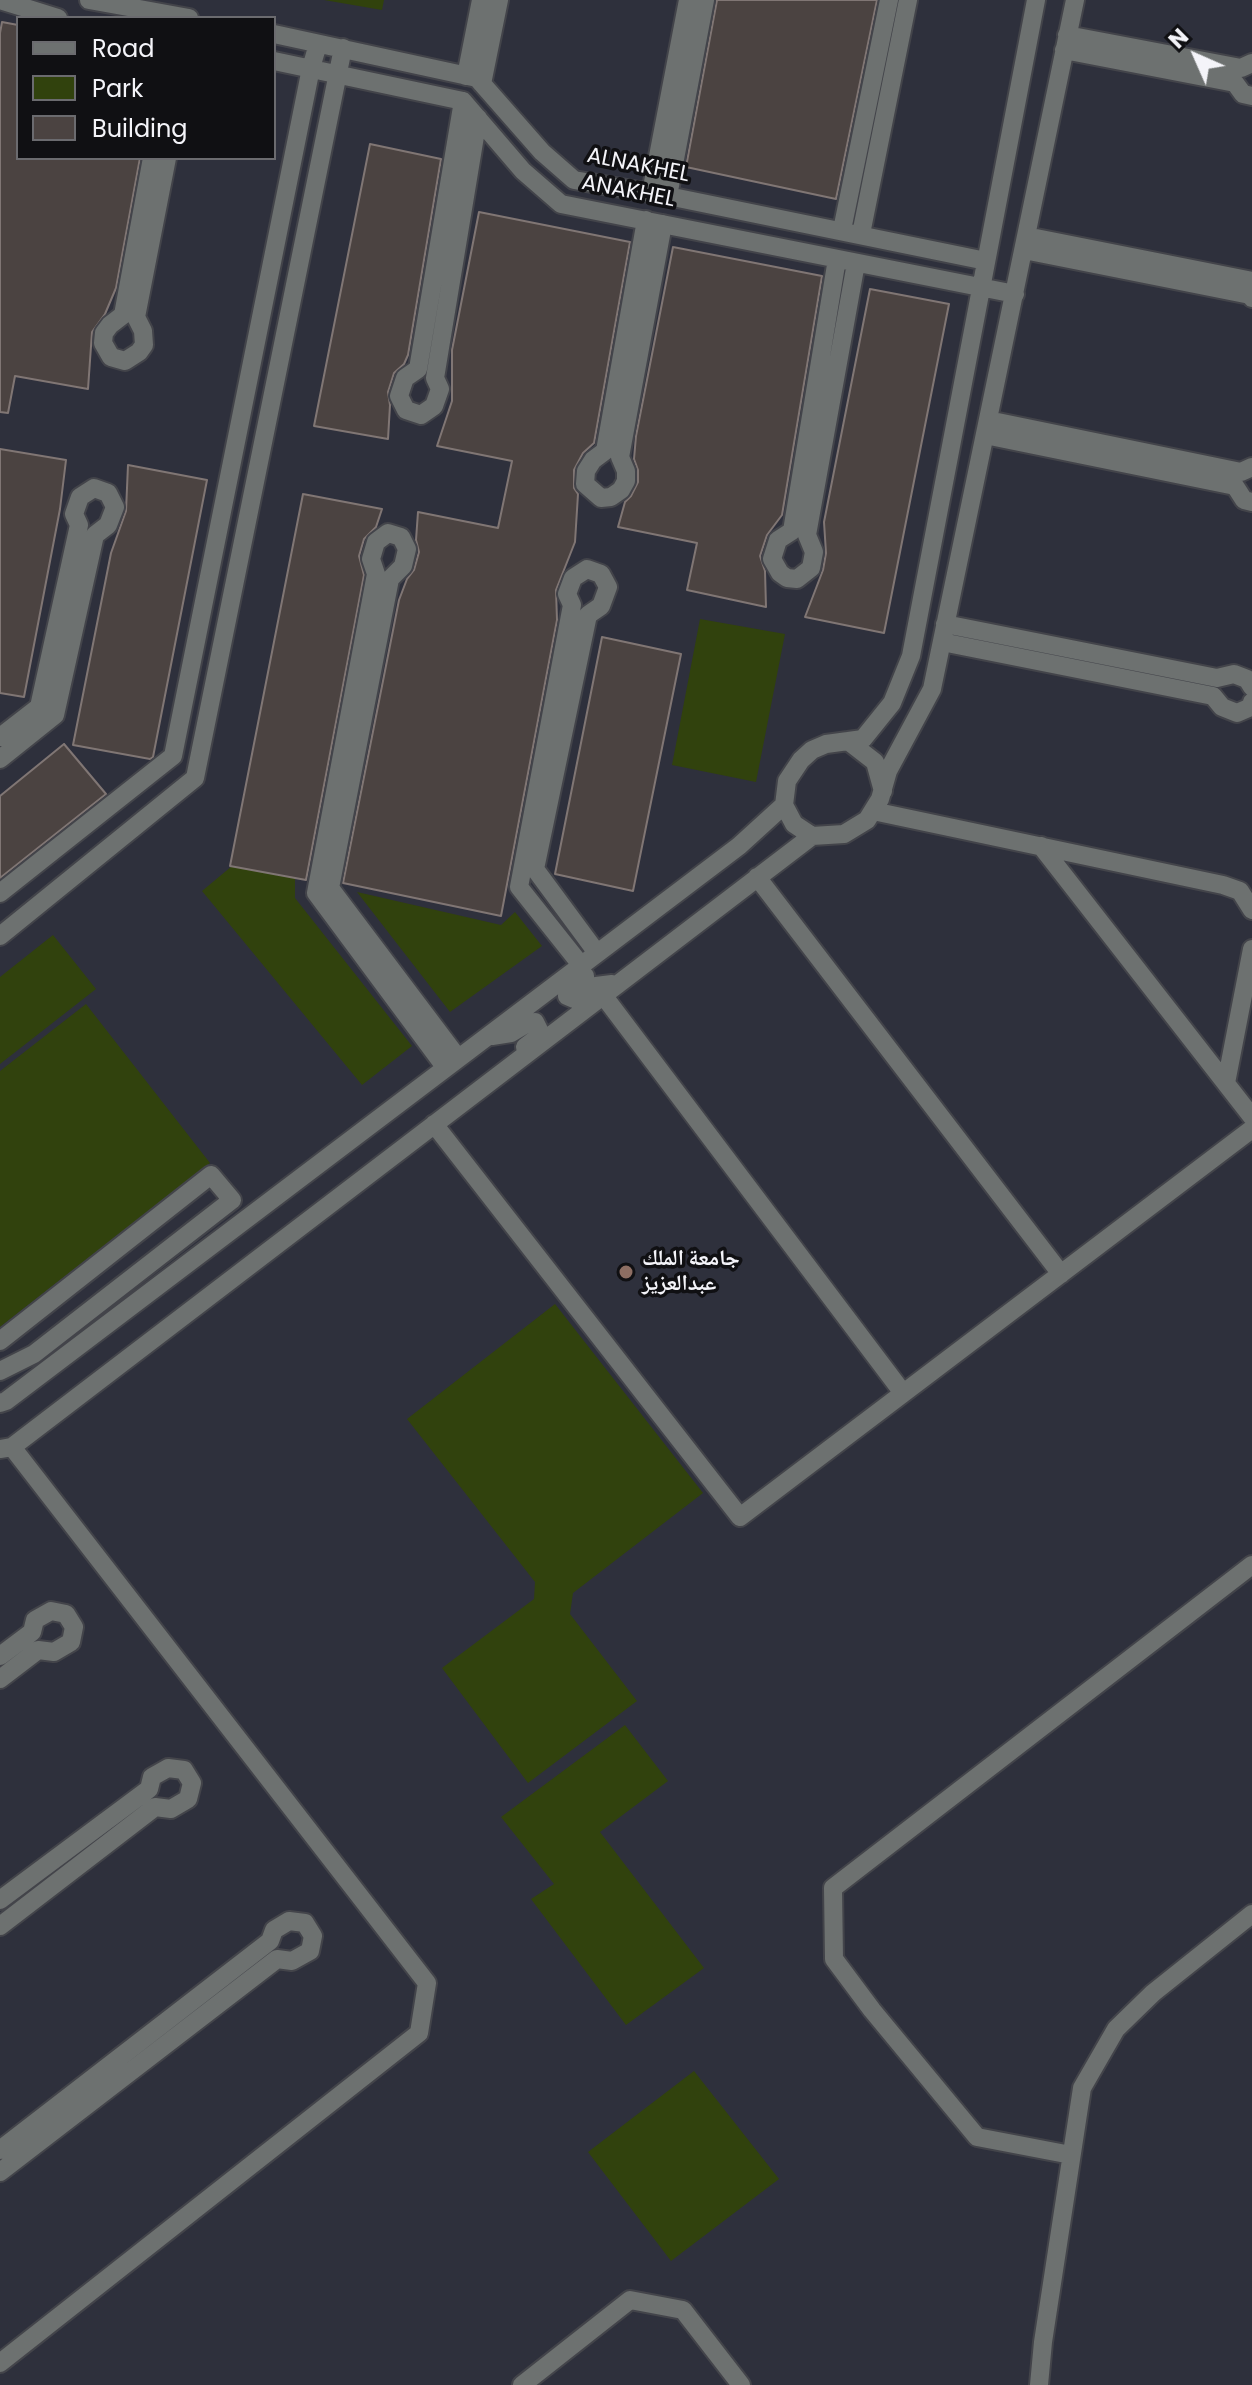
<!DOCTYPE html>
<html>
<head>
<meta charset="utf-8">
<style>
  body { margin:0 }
  #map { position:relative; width:1252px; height:2385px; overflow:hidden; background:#26272e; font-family:Poppins,sans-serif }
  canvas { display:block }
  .legend { position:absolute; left:16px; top:16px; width:260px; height:144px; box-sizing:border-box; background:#101013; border:2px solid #6b6b6f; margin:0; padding:10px 14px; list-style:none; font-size:24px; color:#f4f4f9 }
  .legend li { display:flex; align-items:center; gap:16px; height:40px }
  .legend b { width:40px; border:2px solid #6b6b6f }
  .north { position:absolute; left:1156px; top:16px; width:80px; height:80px; -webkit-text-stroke:6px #101013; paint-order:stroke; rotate:315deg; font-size:22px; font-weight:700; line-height:32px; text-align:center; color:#f4f4f9 }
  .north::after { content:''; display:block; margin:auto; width:28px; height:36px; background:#f4f4f9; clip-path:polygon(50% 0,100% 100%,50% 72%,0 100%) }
</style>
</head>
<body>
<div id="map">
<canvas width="1252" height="2385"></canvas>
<ul class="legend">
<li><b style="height:10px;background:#6d7170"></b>Road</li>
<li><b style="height:22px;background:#31420d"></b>Park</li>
<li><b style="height:22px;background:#4b4341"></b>Building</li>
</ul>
<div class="north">N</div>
</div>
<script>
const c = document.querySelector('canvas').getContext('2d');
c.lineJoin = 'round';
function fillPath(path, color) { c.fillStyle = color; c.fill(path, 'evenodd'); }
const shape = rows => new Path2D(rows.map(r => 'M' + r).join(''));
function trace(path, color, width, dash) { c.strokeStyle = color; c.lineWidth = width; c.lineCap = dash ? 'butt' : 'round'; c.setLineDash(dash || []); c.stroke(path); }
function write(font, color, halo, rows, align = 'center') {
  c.font = font + ' Poppins,"Noto Naskh Arabic",sans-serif'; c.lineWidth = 7; c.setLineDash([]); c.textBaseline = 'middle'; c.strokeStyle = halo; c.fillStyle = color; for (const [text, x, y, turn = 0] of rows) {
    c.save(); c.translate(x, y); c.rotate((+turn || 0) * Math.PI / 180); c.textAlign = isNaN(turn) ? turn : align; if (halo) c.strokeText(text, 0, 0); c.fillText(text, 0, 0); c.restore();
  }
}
fillPath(shape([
  [0,0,1252,0,1252,2385,0,2385],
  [18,18,274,18,274,158,18,158]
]), '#2e303c');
fillPath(shape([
  [324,0,384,0,382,10],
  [700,619,785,634,756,782,672,765],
  [232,866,295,877,295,898,412,1046,362,1085,202,891],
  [357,892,501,925,515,912,542,946,450,1012],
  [53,935,96,989,0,1064,0,977],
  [86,1004,210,1163,0,1327,0,1071],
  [555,1304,703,1493,573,1593,570,1614,637,1701,528,1783,442,1668,534,1599,535,1582,407,1419],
  [625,1725,668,1781,600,1832,704,1968,626,2025,531,1899,554,1884,501,1817],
  [694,2071,779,2179,671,2261,588,2152]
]), '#31420d');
const building = shape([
  [717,0,877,0,836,199,686,167,717,0],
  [2,22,18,25,18,158,140,158,116,288,105,314,92,332,88,389,15,376,8,413,0,412,0,33,2,22],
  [370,144,441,159,408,355,404,364,394,373,388,392,390,405,388,439,314,426,370,144],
  [479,212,630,242,594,443,583,453,574,470,574,488,578,494,575,542,556,590,557,620,501,916,343,883,399,600,407,579,414,570,419,552,416,540,418,512,498,528,512,461,437,446,452,401,452,350,479,212],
  [673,247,822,276,782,515,767,535,760,556,765,571,766,607,687,590,697,543,618,527,625,502,631,496,638,482,638,470,634,459,636,436,673,247],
  [870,289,949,304,884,633,805,617,823,570,826,553,824,522,870,289],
  [0,449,66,460,60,509,24,697,0,693,0,449],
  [128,465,207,480,153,757,150,759,73,745,111,553,126,511,128,465],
  [303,494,382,509,376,527,364,539,359,556,364,575,306,880,230,866,303,494],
  [602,637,681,654,633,891,555,874,602,637],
  [64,744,106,794,0,878,0,796,64,744]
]);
fillPath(building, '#4b4341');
trace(building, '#807674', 2);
const minor = shape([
  [0,0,58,18],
  [89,0,189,18],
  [274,34,477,78,542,152,574,180,668,196,986,261],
  [1067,35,1241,68,1252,63],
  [1064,50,1235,83,1243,94,1252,96],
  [274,61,463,101,523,171,561,204,1015,294],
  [466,76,481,0],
  [482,84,499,0],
  [463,101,418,369,405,378,399,396,406,410,421,415,434,406,440,389,435,378,478,118],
  [152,158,123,315,110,325,104,333,103,343,111,357,125,361,139,352,144,345,143,331,136,317,167,158],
  [651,193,688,0],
  [668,196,705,0],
  [646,220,605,451,593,460,586,471,585,484,601,498,611,497,621,490,626,481,626,471,620,457,663,224],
  [842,230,889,0],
  [861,234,908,0],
  [1026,236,1252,281],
  [1024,250,1250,295,1252,298],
  [837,259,792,531,778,540,772,559,780,573,787,578,797,579,811,568,814,552,807,535,856,263],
  [988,420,1241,472,1252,467],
  [985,435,1235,486,1244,500,1252,502],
  [945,624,1217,678,1234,674,1247,679,1252,687],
  [942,642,1213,696,1222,707,1237,713,1251,707,1252,702],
  [0,737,39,707,79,525,74,514,80,497,94,488,108,493,115,507,108,525,95,535,55,715,0,759],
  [848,741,875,762,883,791],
  [784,805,794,824,812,836],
  [873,811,1223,885,1240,891,1252,910],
  [1041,846,1252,1117],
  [757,877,1061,1274],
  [0,893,173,756,311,68,318,44],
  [0,936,195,778,343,48],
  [581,965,519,887,572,605,567,594,573,578,587,569,601,574,608,587,601,606,588,615,535,869,597,953],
  [585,976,569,988,567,996,574,999,596,986,612,984],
  [603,995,903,1393],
  [492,1036,511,1033,526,1024,535,1022,539,1030,537,1038,525,1047],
  [445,1067,316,893,376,574,371,559,376,542,388,533,401,537,407,549,403,566,390,579,330,888,458,1058],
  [1226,1083,1252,949],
  [434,1124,740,1517,1252,1129],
  [0,1341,211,1175,232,1200,34,1354,0,1371],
  [0,1403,6,1401,739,846,784,805,787,781,801,760,812,750,826,744,863,739,892,703,911,656,1036,0],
  [0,1449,12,1447,812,836,844,834,867,820,880,799,888,771,932,689,1075,0],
  [0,1656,32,1632,35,1620,51,1611,66,1614,74,1627,71,1642,54,1652,38,1650,0,1679],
  [0,1900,149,1789,152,1777,168,1768,184,1770,192,1783,188,1799,171,1809,155,1807,0,1926],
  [0,2150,270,1941,274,1930,289,1921,305,1923,313,1936,310,1951,292,1961,277,1959,0,2172],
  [1071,2155,977,2137,872,2010,834,1959,833,1888,1252,1565],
  [0,2363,419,2033,427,1983,12,1447],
  [522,2385,630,2300,683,2310,741,2385],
  [1039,2385,1043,2342,1082,2088,1116,2029,1153,1993,1252,1914]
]);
trace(minor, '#43444a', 22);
trace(minor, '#6d7170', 18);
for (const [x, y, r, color] of [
  [626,1272,8,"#8d6e63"]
]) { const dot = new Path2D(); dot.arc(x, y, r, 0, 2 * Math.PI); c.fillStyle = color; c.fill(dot); trace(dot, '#101013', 3); }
write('22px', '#f4f4f9', '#101013', [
  ["ALNAKHEL",638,166,11],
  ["ANAKHEL",628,192,11]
]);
write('bold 22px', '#f4f4f9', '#101013', [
  ["جامعة الملك",642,1259],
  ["عبدالعزيز",642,1284]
], 'left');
</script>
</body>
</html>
